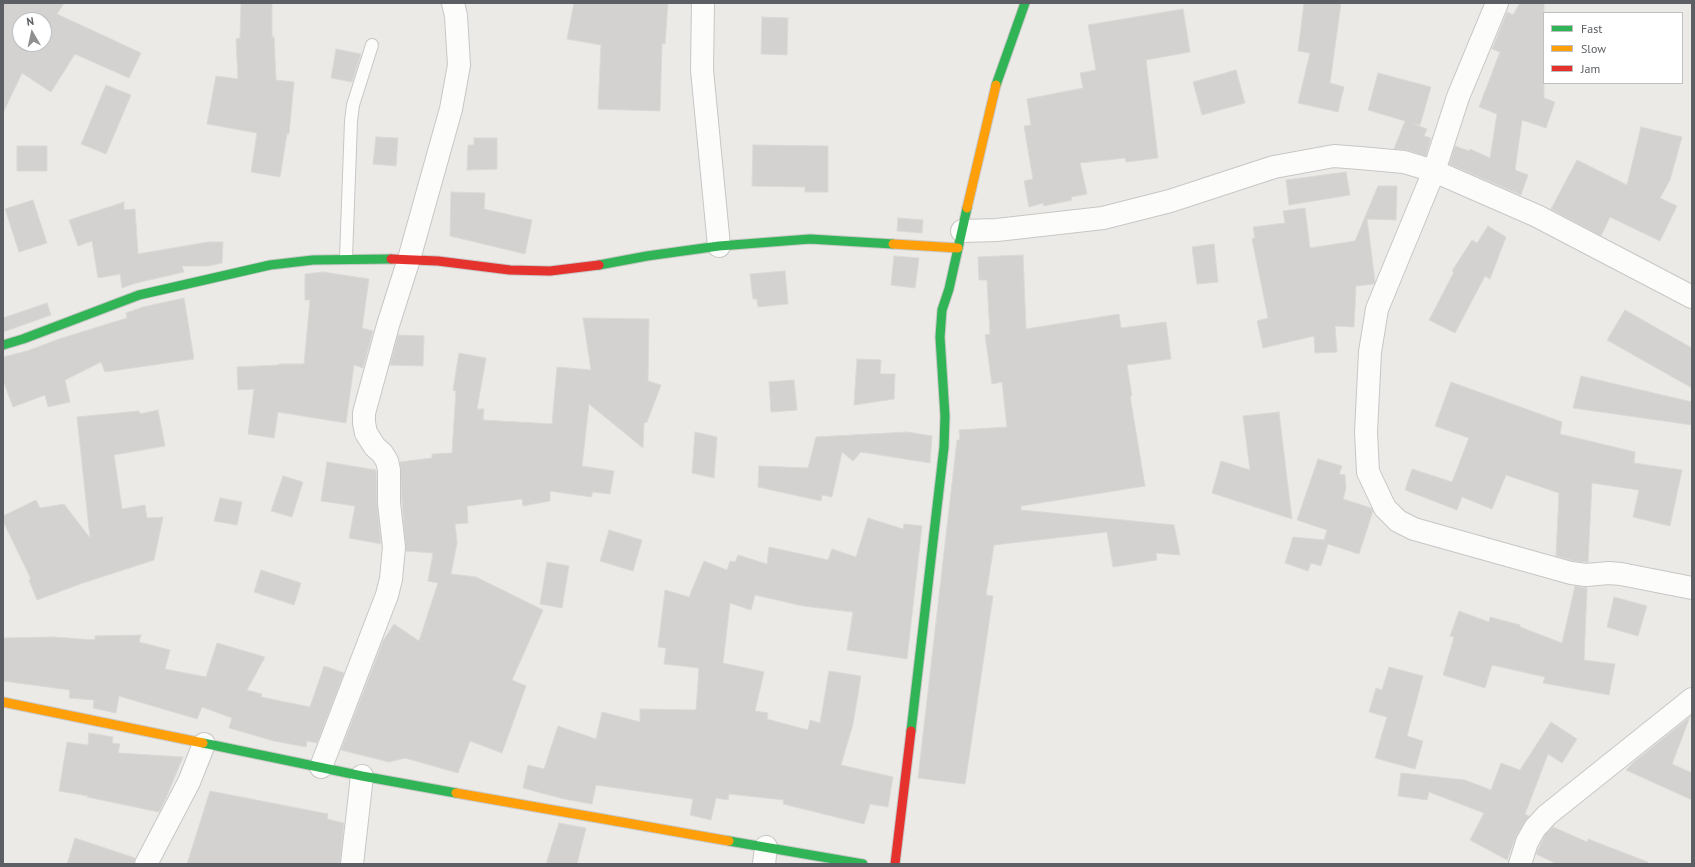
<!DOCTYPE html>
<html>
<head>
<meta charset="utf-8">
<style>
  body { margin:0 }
  #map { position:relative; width:1695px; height:867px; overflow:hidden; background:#ebeae6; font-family:"PT Sans",sans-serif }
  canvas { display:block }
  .frame { position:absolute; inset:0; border:4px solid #5c6064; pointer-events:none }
  .legend { position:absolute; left:1543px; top:12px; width:140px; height:72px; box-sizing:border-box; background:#fff; border:1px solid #bebfc1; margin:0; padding:5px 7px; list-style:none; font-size:12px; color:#5c6064 }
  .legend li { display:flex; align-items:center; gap:8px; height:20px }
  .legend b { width:20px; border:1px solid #bebfc1 }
  .north { position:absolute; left:12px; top:12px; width:40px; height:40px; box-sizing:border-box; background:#fff; border:1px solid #bebfc1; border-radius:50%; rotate:351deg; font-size:11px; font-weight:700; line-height:16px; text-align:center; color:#5c6064 }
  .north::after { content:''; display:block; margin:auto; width:14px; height:18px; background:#8e9092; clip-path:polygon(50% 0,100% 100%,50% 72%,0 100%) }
</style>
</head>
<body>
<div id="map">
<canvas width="1695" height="867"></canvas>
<div class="frame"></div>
<ul class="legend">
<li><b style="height:5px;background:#30b455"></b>Fast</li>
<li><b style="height:5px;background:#ff9f0a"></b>Slow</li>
<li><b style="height:5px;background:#e5322d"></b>Jam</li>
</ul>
<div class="north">N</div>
</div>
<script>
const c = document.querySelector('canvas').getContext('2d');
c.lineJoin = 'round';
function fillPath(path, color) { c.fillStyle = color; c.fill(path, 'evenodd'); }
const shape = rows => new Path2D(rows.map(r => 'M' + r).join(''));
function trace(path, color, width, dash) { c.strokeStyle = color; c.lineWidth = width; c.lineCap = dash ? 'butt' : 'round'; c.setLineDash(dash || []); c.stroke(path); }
const building = shape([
  [3,3,64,3,57,14,141,53,129,78,75,54,51,92,22,73,3,113,3,3],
  [20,20,44,20,44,44,20,44,20,20],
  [241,3,272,3,272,37,274,37,276,80,294,82,289,134,287,134,280,177,251,172,257,133,207,124,216,76,238,79,236,39,240,38,241,3],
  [574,3,668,3,665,44,662,43,660,111,598,109,601,45,567,39,574,3],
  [1304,3,1341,3,1330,83,1344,87,1338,112,1298,103,1310,53,1298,51,1304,3],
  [1520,3,1544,3,1544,98,1555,102,1546,128,1522,120,1515,170,1528,175,1521,195,1449,164,1455,146,1469,151,1470,149,1490,158,1497,114,1479,107,1500,52,1492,49,1507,12,1513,15,1520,3],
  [1183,9,1190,52,1146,60,1158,158,1126,162,1125,158,1080,163,1087,194,1071,197,1072,200,1044,206,1043,203,1029,207,1024,181,1033,179,1024,126,1031,125,1027,99,1083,88,1080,73,1096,70,1088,25,1183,9],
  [762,17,788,18,787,55,761,54,762,17],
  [336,49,361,54,352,82,331,78,336,49],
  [1236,70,1245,103,1202,115,1193,82,1236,70],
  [1378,73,1431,87,1420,125,1414,124,1427,129,1424,136,1431,138,1426,156,1407,150,1394,149,1405,121,1368,110,1378,73],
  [106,85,131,95,106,154,81,144,106,85],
  [1641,127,1682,137,1670,180,1660,198,1677,206,1660,241,1610,217,1601,236,1551,209,1577,160,1627,185,1641,127],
  [376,137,398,138,396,166,373,164,376,137],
  [474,138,497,138,497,169,467,170,468,145,474,145,474,138],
  [753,145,828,146,828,192,805,192,805,187,752,186,753,145],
  [17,146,47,146,47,171,17,171,17,146],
  [1346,172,1350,195,1289,205,1286,180,1346,172],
  [1378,186,1397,186,1396,220,1367,219,1375,281,1374,284,1356,286,1354,327,1335,326,1337,352,1315,353,1314,336,1263,348,1257,321,1268,318,1252,239,1255,238,1253,227,1285,223,1283,211,1305,208,1310,248,1355,241,1378,186],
  [451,192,485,193,484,209,532,220,525,254,450,236,451,192],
  [33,200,47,243,19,252,5,209,33,200],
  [124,202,124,210,135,209,138,254,208,242,223,242,222,263,208,266,182,266,184,272,136,283,122,288,120,274,98,278,92,241,78,246,69,220,124,202],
  [898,218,923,220,922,233,897,231,898,218],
  [1488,226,1506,237,1490,279,1485,276,1455,333,1429,320,1454,272,1452,271,1472,240,1477,243,1488,226],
  [1214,244,1218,282,1197,284,1192,247,1214,244],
  [1023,255,1026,329,1119,314,1121,328,1166,322,1171,359,1127,365,1132,396,1130,396,1145,486,1021,506,1021,510,1174,525,1180,555,1156,553,1157,560,1113,567,1107,532,994,545,986,595,993,596,965,784,918,778,957,440,960,440,959,430,1007,427,1002,382,992,384,985,335,990,334,987,280,979,280,978,257,1023,255],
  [894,256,919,258,915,288,891,285,894,256],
  [785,271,788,304,758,307,757,299,753,299,750,274,785,271],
  [323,272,369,279,362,328,373,331,363,368,354,365,346,423,278,412,274,438,248,434,254,389,238,390,237,367,279,365,279,364,304,364,310,300,305,300,305,274,323,272],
  [184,298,194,359,105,372,101,362,65,380,70,402,48,407,45,395,13,407,3,380,3,357,27,351,59,339,127,318,126,313,143,307,184,298],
  [47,303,51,315,3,332,3,318,47,303],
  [1625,310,1692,348,1692,388,1607,340,1625,310],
  [583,318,649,319,648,381,661,385,647,422,644,423,643,448,589,404,582,466,614,471,610,494,593,492,591,497,550,491,550,501,523,506,522,499,467,506,468,523,455,524,457,543,451,574,476,577,543,610,512,680,526,686,502,753,470,741,458,773,405,758,389,762,341,750,383,641,394,624,419,641,438,583,428,581,433,553,406,551,402,502,400,462,432,458,432,454,452,453,456,391,453,390,459,353,486,358,477,409,484,409,483,420,552,424,557,367,591,370,583,318],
  [398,335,424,336,423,366,390,365,398,335],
  [857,359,881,360,880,374,895,374,894,399,854,405,857,359],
  [1581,376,1692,402,1692,425,1573,408,1581,376],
  [794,380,797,410,771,412,769,382,794,380],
  [1451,382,1562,422,1560,434,1635,452,1634,463,1682,470,1670,526,1633,517,1639,490,1592,483,1588,562,1574,561,1556,556,1559,493,1506,475,1492,509,1462,497,1457,510,1405,490,1412,469,1452,482,1469,438,1435,426,1451,382],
  [158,410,165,446,114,455,122,509,145,505,147,518,163,517,154,560,83,583,37,600,29,580,31,579,3,521,3,516,36,500,40,508,64,504,90,538,77,417,139,411,140,414,158,410],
  [1279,412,1292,519,1212,493,1221,461,1250,470,1243,416,1279,412],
  [695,432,717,437,714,478,692,473,695,432],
  [907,432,932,436,930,463,861,452,853,461,842,452,832,497,822,495,821,501,758,487,759,466,808,468,816,437,907,432],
  [1318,459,1342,466,1339,474,1345,475,1346,488,1343,499,1371,508,1373,511,1359,554,1328,544,1321,566,1311,563,1308,571,1285,563,1293,537,1324,540,1327,530,1297,520,1318,459],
  [327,462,376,470,377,504,381,544,349,538,355,506,321,501,327,462],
  [283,476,303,482,292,517,271,511,283,476],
  [220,498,242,502,237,525,214,521,220,498],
  [868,518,903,529,904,524,922,526,907,659,847,650,853,612,803,606,755,595,751,610,730,603,723,663,764,672,755,711,768,713,767,719,808,730,810,720,820,723,829,671,861,676,853,724,841,765,893,777,888,807,870,804,864,824,783,804,784,800,729,794,728,800,716,798,711,820,690,815,693,799,596,785,592,804,564,799,523,788,528,765,544,769,558,726,596,739,602,712,640,722,640,709,696,710,699,668,664,664,666,648,658,647,665,590,689,597,704,561,727,570,730,561,735,562,738,555,767,564,769,547,828,560,832,549,856,557,868,518],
  [609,530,642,540,633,571,600,561,609,530],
  [547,562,569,566,562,608,540,604,547,562],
  [261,570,301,583,294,605,254,592,261,570],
  [1575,586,1587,588,1584,660,1615,664,1609,695,1543,683,1545,677,1492,665,1485,688,1443,675,1454,637,1450,636,1459,611,1489,622,1490,617,1520,625,1520,627,1562,643,1575,586],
  [1614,597,1647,606,1638,636,1607,627,1614,597],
  [141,635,139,642,170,650,165,669,206,677,217,643,265,657,247,690,262,694,261,697,310,707,324,666,344,673,317,743,307,741,306,747,274,741,229,728,232,718,202,707,197,719,119,696,116,713,93,708,94,700,69,698,70,690,3,681,3,638,54,637,95,640,95,636,141,635],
  [1389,667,1423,676,1407,736,1423,741,1415,769,1375,758,1387,717,1369,712,1376,688,1382,690,1389,667],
  [1690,717,1672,764,1692,773,1692,800,1626,770,1634,762,1690,717],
  [1551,722,1577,739,1562,763,1548,754,1525,814,1529,816,1516,836,1507,860,1470,840,1484,813,1429,792,1427,800,1398,796,1401,773,1465,780,1491,790,1501,763,1520,770,1551,722],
  [89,733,113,737,112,743,120,744,118,753,183,757,166,798,159,812,87,797,88,796,59,791,67,742,88,745,89,733],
  [210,791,328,814,327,819,344,823,340,864,187,864,210,791],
  [559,823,586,828,577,864,546,864,559,823],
  [1553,827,1587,842,1588,839,1648,862,1648,864,1557,864,1536,854,1545,835,1553,827],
  [75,838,135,858,134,864,67,864,75,838]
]);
fillPath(building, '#d3d2d0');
trace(building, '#dad9d6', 1);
const lane = shape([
  [346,258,351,121,353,105,372,45]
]);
const street = shape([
  [703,3,702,70,719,246],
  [1497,3,1458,97,1434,171,1377,309,1370,352,1366,432,1368,472,1385,508,1398,521,1414,529,1571,573,1586,575,1609,573,1621,574,1692,588],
  [962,231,997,230,1103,218,1170,201,1274,167,1334,156,1360,158,1404,162,1434,171,1537,216,1692,297],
  [321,767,387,595,391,579,394,547,389,503,389,470,387,461,382,453,375,447,366,433,364,423,364,413,388,325,409,259,451,109,459,65,456,16,453,3],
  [146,864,189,782,204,744],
  [352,864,362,776],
  [764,864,766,847],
  [1520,864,1527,842,1535,828,1547,815,1692,699]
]);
const fast = shape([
  [996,85,1025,3],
  [599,265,647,256,719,246,810,239,893,244],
  [3,345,23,339,139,295,270,265,313,260,391,259],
  [911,731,944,447,945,416,940,337,942,310,949,289,967,208],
  [203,743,362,776,456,793],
  [729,841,863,864]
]);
const slow = shape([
  [967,208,996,85],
  [893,244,958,248],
  [3,702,203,743],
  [456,793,729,841]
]);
const jam = shape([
  [391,259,438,261,510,270,550,271,599,265],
  [895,864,911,731]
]);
trace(lane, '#c7c7c7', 14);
trace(street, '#c7c7c7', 24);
trace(fast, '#c8c8c8', 11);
trace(slow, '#c8c8c8', 11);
trace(jam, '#c8c8c8', 11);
trace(lane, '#fcfcfb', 12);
trace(street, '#fcfcfb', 22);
trace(fast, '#30b455', 9);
trace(slow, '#ff9f0a', 9);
trace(jam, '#e5322d', 9);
</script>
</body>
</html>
